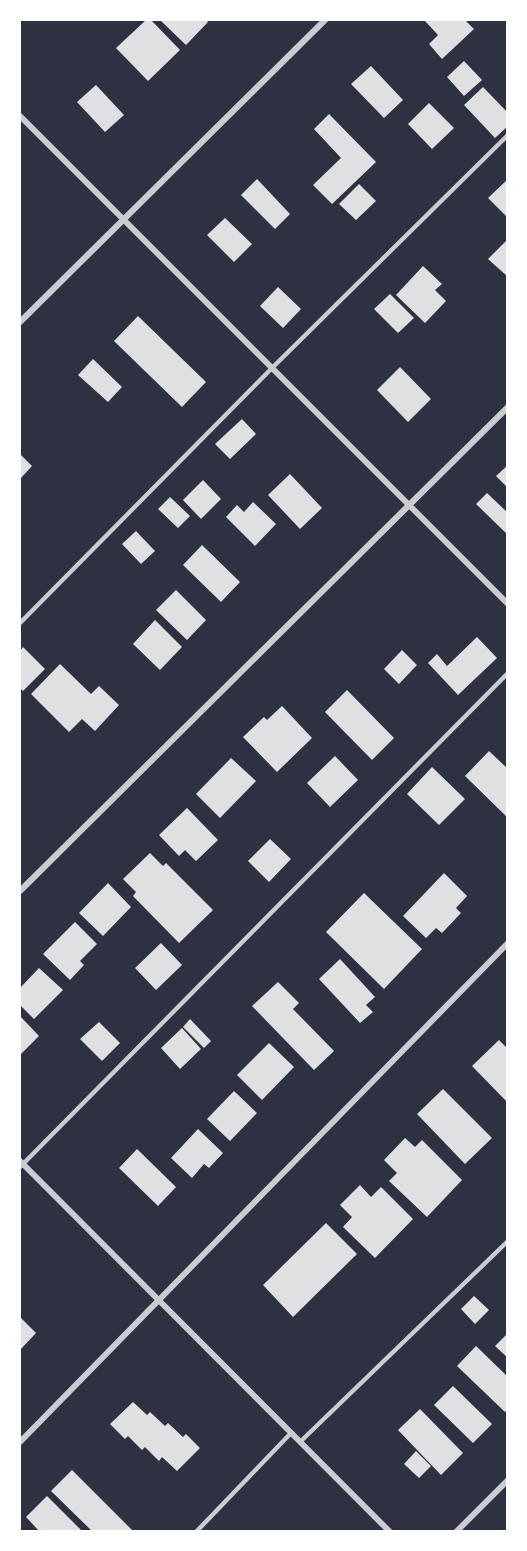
<!DOCTYPE html>
<html>
<head>
<meta charset="utf-8">
<style>
  body { margin:0 }
  #map { position:relative; width:527px; height:1551px; overflow:hidden; background:#2d3142; font-family:"Sofia Sans Condensed",sans-serif }
  canvas { display:block }
  .frame { position:absolute; inset:0; border:21px solid #fff; pointer-events:none }
</style>
</head>
<body>
<div id="map">
<canvas width="527" height="1551"></canvas>
<div class="frame"></div>
</div>
<script>
const c = document.querySelector('canvas').getContext('2d');
c.lineJoin = 'round';
function fillPath(path, color) { c.fillStyle = color; c.fill(path, 'evenodd'); }
const shape = rows => new Path2D(rows.map(r => 'M' + r).join(''));
function trace(path, color, width, dash) { c.strokeStyle = color; c.lineWidth = width; c.lineCap = dash ? 'butt' : 'round'; c.setLineDash(dash || []); c.stroke(path); }
fillPath(shape([
  [146,20,151,20,180,50,148,81,116,48],
  [160,20,206,20,208,22,186,45],
  [427,20,465,20,474,29,442,59,429,44,438,35,425,21],
  [464,61,482,80,464,96,447,77],
  [371,66,403,100,384,118,351,84],
  [96,85,124,115,105,132,77,102],
  [483,87,508,113,508,126,495,138,464,105],
  [429,103,454,128,432,149,408,124],
  [329,114,376,162,332,204,313,185,341,158,314,129],
  [257,179,290,214,275,229,241,195],
  [508,179,508,218,488,198],
  [359,184,376,201,356,220,339,204],
  [225,218,252,244,234,262,207,235],
  [508,239,508,277,488,259],
  [423,266,442,284,435,290,446,301,425,323,396,295],
  [278,287,301,309,283,328,260,306],
  [390,294,414,318,398,333,374,309],
  [138,316,206,382,182,407,114,341],
  [93,359,122,387,108,402,78,375],
  [400,367,431,399,408,422,377,390],
  [242,419,256,434,230,459,215,444],
  [20,454,32,466,20,479],
  [508,465,508,488,496,476],
  [290,474,322,508,300,529,268,495],
  [203,480,221,499,201,519,183,500],
  [487,493,508,513,508,535,476,504],
  [170,497,190,516,178,528,158,509],
  [253,502,276,524,255,546,226,517,237,505,244,512],
  [136,531,155,551,141,564,122,544],
  [202,545,240,582,221,602,183,565],
  [176,590,206,620,187,640,156,610],
  [155,620,182,647,160,670,133,644],
  [477,637,497,658,458,695,428,663,437,654,447,666],
  [23,647,45,669,23,691,20,688,20,651],
  [402,650,417,665,399,684,384,669],
  [60,664,91,694,99,686,119,705,95,731,82,719,69,732,31,694],
  [347,690,394,738,372,760,325,712],
  [282,706,312,738,277,772,243,737,264,717,267,720],
  [489,751,508,769,508,818,465,776],
  [335,756,358,780,330,807,307,783],
  [231,758,256,781,220,818,196,794],
  [432,767,465,799,439,825,407,794],
  [187,808,218,840,196,861,185,850,179,856,159,835],
  [270,839,291,859,269,882,248,861],
  [150,853,163,866,166,863,213,910,179,943,133,896,136,892,123,879],
  [444,873,467,896,456,908,461,913,442,933,436,928,426,938,403,916],
  [108,883,131,907,103,936,79,913],
  [364,893,422,949,384,989,326,932],
  [75,922,97,944,80,961,84,965,70,980,43,954],
  [161,943,182,965,156,990,135,968],
  [340,959,375,997,366,1005,373,1012,360,1023,319,979],
  [39,968,63,990,34,1019,20,1005,20,988],
  [278,982,299,1003,293,1009,334,1051,314,1070,252,1006],
  [20,1016,39,1036,20,1055],
  [190,1019,211,1041,204,1048,183,1027],
  [99,1022,120,1043,102,1061,80,1039],
  [182,1028,201,1049,180,1069,161,1048],
  [499,1040,508,1049,508,1103,472,1066],
  [269,1043,294,1067,262,1100,237,1075],
  [443,1089,492,1138,465,1164,417,1114],
  [234,1091,257,1113,230,1141,207,1119],
  [198,1129,223,1153,209,1168,204,1164,192,1178,171,1158],
  [405,1138,415,1147,422,1140,462,1180,427,1217,389,1181,397,1173,384,1160],
  [137,1149,176,1187,158,1206,119,1168],
  [360,1185,371,1197,381,1187,413,1219,375,1258,343,1227,352,1217,340,1205],
  [326,1223,357,1254,293,1317,263,1285],
  [474,1296,489,1310,475,1324,461,1309],
  [20,1317,36,1333,20,1350],
  [508,1333,508,1358,495,1346],
  [476,1346,508,1377,508,1391,506,1393,508,1395,508,1409,505,1412,457,1366],
  [453,1386,492,1424,473,1443,434,1405],
  [133,1402,147,1415,150,1412,165,1426,168,1423,183,1437,186,1434,200,1448,177,1471,162,1457,159,1461,145,1447,142,1450,128,1436,125,1439,110,1424],
  [420,1409,463,1453,441,1475,398,1430],
  [416,1451,431,1466,419,1478,404,1464],
  [72,1470,134,1532,93,1532,51,1491],
  [47,1496,83,1532,40,1532,26,1517]
]), '#e0e0e3');
trace(shape([
  [20,623,273,367,508,135],
  [20,1167,508,673],
  [300,1442,508,1241],
  [196,1532,291,1433]
]), '#caccd0', 4.5);
trace(shape([
  [20,116,508,604],
  [20,322,325,20],
  [20,891,508,407],
  [20,1161,390,1532],
  [20,1442,508,943],
  [456,1532,508,1480]
]), '#caccd0', 6);
</script>
</body>
</html>
